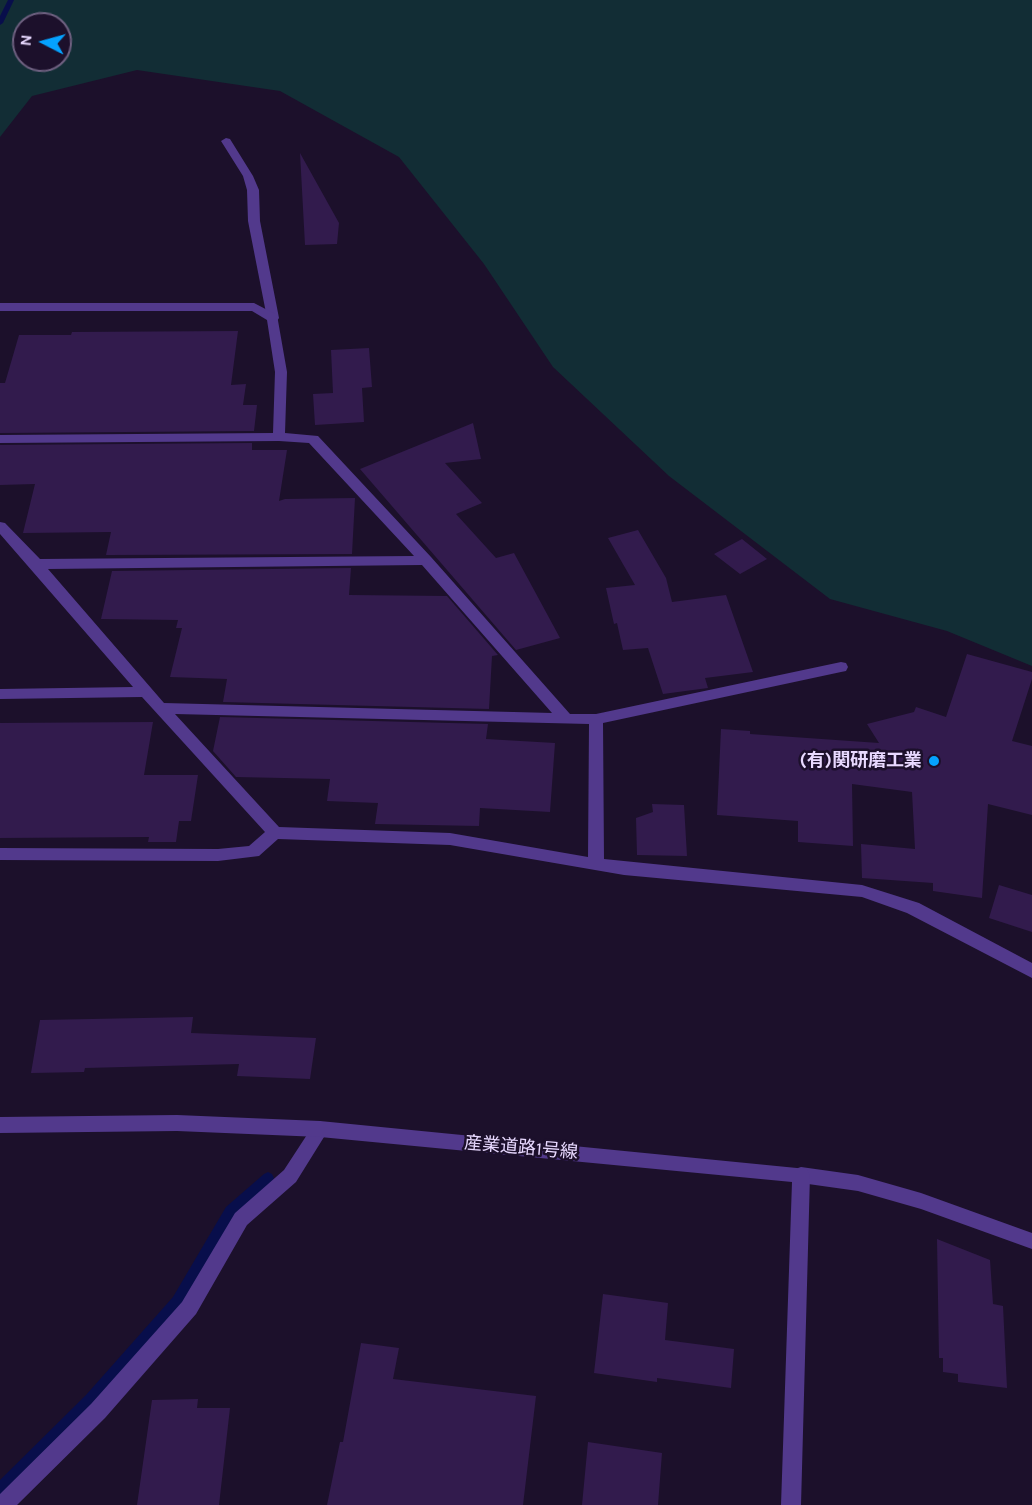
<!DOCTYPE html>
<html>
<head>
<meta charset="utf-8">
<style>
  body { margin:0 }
  #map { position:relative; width:1032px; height:1505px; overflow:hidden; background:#1c102b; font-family:Karla,sans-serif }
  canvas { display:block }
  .north { position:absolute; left:12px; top:12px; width:60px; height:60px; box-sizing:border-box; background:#1c102b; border:2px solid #6e6080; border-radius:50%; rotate:276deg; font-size:16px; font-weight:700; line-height:24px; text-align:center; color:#e8d9ff }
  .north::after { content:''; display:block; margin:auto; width:21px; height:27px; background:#05a2ff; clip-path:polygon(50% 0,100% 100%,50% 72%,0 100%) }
</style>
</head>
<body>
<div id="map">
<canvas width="1032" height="1505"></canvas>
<div class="north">N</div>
</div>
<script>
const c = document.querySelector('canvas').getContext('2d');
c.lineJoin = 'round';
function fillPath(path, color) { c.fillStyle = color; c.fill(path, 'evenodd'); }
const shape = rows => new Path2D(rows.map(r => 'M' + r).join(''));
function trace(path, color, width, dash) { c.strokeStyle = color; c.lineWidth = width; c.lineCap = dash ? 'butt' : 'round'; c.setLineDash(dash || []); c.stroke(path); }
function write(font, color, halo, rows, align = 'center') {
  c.font = font + ' Karla,"Noto Sans JP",sans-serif'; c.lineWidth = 5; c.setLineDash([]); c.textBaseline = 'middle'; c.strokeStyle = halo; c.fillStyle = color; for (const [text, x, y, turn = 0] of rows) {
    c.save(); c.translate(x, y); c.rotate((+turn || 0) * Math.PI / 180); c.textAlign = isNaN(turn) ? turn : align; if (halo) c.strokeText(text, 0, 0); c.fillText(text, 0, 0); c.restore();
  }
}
fillPath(shape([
  [0,0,1032,0,1032,666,947,631,830,599,669,476,553,367,484,264,399,157,280,91,137,70,32,96,0,137],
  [24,24,60,24,60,60,24,60]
]), '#122d35');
fillPath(shape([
  [8,0,14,0,3,23,0,25,0,16,8,0],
  [268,1172,272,1174,274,1178,272,1182,236,1215,183,1305,96,1405,5,1495,0,1497,0,1480,86,1395,173,1297,226,1207,264,1174,268,1172]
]), '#080e4b');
fillPath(shape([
  [300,153,339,223,337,244,305,245],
  [238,331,231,385,246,384,243,405,257,405,254,431,0,433,0,383,5,383,19,335,71,335,72,332],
  [369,348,372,387,362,388,364,422,315,425,313,394,333,393,331,350],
  [473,423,481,459,445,463,482,503,456,514,496,558,514,553,560,638,516,650,360,469],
  [252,443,252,450,287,450,279,501,285,499,355,498,352,554,106,555,111,532,23,533,35,484,0,485,0,445],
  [638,530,666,578,672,602,726,595,753,672,705,678,708,688,663,694,648,648,623,650,617,623,614,624,606,588,635,585,608,538],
  [742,539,767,559,740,574,714,554],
  [351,568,349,595,447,596,498,655,492,656,489,709,223,702,227,679,170,677,182,628,176,628,178,620,101,619,112,571],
  [967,654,1032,672,1032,679,1012,741,1032,746,1032,815,988,804,982,898,933,891,933,883,862,878,861,844,915,849,912,792,852,784,853,846,798,842,798,821,717,815,721,729,750,731,750,734,879,743,867,724,914,712,916,707,946,717],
  [220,717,488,724,486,739,555,743,550,812,480,808,479,826,375,824,378,803,327,801,330,779,236,777,213,751],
  [153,722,144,775,198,775,191,821,179,821,176,842,148,842,149,837,0,838,0,723],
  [652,804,684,805,687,856,637,855,636,818,653,812],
  [999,885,1032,895,1032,932,989,918],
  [193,1017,191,1033,316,1038,310,1079,237,1076,239,1064,85,1068,84,1072,31,1073,40,1020],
  [937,1239,990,1260,993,1304,1003,1306,1007,1388,958,1382,958,1374,943,1372,943,1358,939,1358],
  [603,1294,668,1303,665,1340,734,1349,731,1388,657,1378,657,1382,594,1373],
  [361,1343,399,1348,393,1379,536,1396,523,1505,327,1505,340,1442,343,1442],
  [198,1399,197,1408,230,1408,219,1505,137,1505,152,1400],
  [588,1442,662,1453,658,1505,582,1505]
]), '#321b4d');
fillPath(shape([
  [226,138,230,139,253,176,259,190,260,221,279,318,277,321,273,322,267,318,248,221,247,190,243,176,221,141,226,138]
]), '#52398c');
fillPath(shape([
  [0,303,254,303,277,315,287,372,285,433,318,436,431,557,570,714,596,714,841,662,846,663,848,667,846,671,841,672,603,723,604,859,862,885,919,903,1032,963,1032,978,907,913,862,897,624,875,450,845,278,839,259,856,218,861,0,860,0,848,218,849,249,846,265,832,142,697,0,699,0,689,133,687,0,534,0,522,5,523,40,559,414,556,309,443,279,441,0,443,0,435,273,433,275,372,267,320,252,311,0,311,0,303],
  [422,565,552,713,164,703,48,569,422,565],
  [175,714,589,724,588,857,450,833,279,827,175,714],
  [320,1121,326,1124,329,1129,296,1182,247,1225,196,1314,105,1418,17,1505,0,1505,0,1494,91,1404,182,1302,235,1213,284,1170,314,1124,320,1121],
  [801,1167,858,1175,921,1193,1032,1233,1032,1249,921,1209,858,1191,801,1183,795,1181,792,1175,795,1169,801,1167]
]), '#52398c');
fillPath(shape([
  [177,1115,320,1121,807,1169,810,1175,801,1505,781,1505,792,1182,320,1137,177,1131,0,1133,0,1117,177,1115]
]), '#52398c');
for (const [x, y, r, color] of [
  [934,761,6,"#05a2ff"]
]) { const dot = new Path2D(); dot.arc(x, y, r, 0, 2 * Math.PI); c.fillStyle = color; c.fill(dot); trace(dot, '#1c102b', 2); }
write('bold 18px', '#e8d9ff', '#1c102b', [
  ["(有)関研磨工業",922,761]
], 'right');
write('18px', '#e8d9ff', '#1c102b', [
  ["産業道路1号線",521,1148,5]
]);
</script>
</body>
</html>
